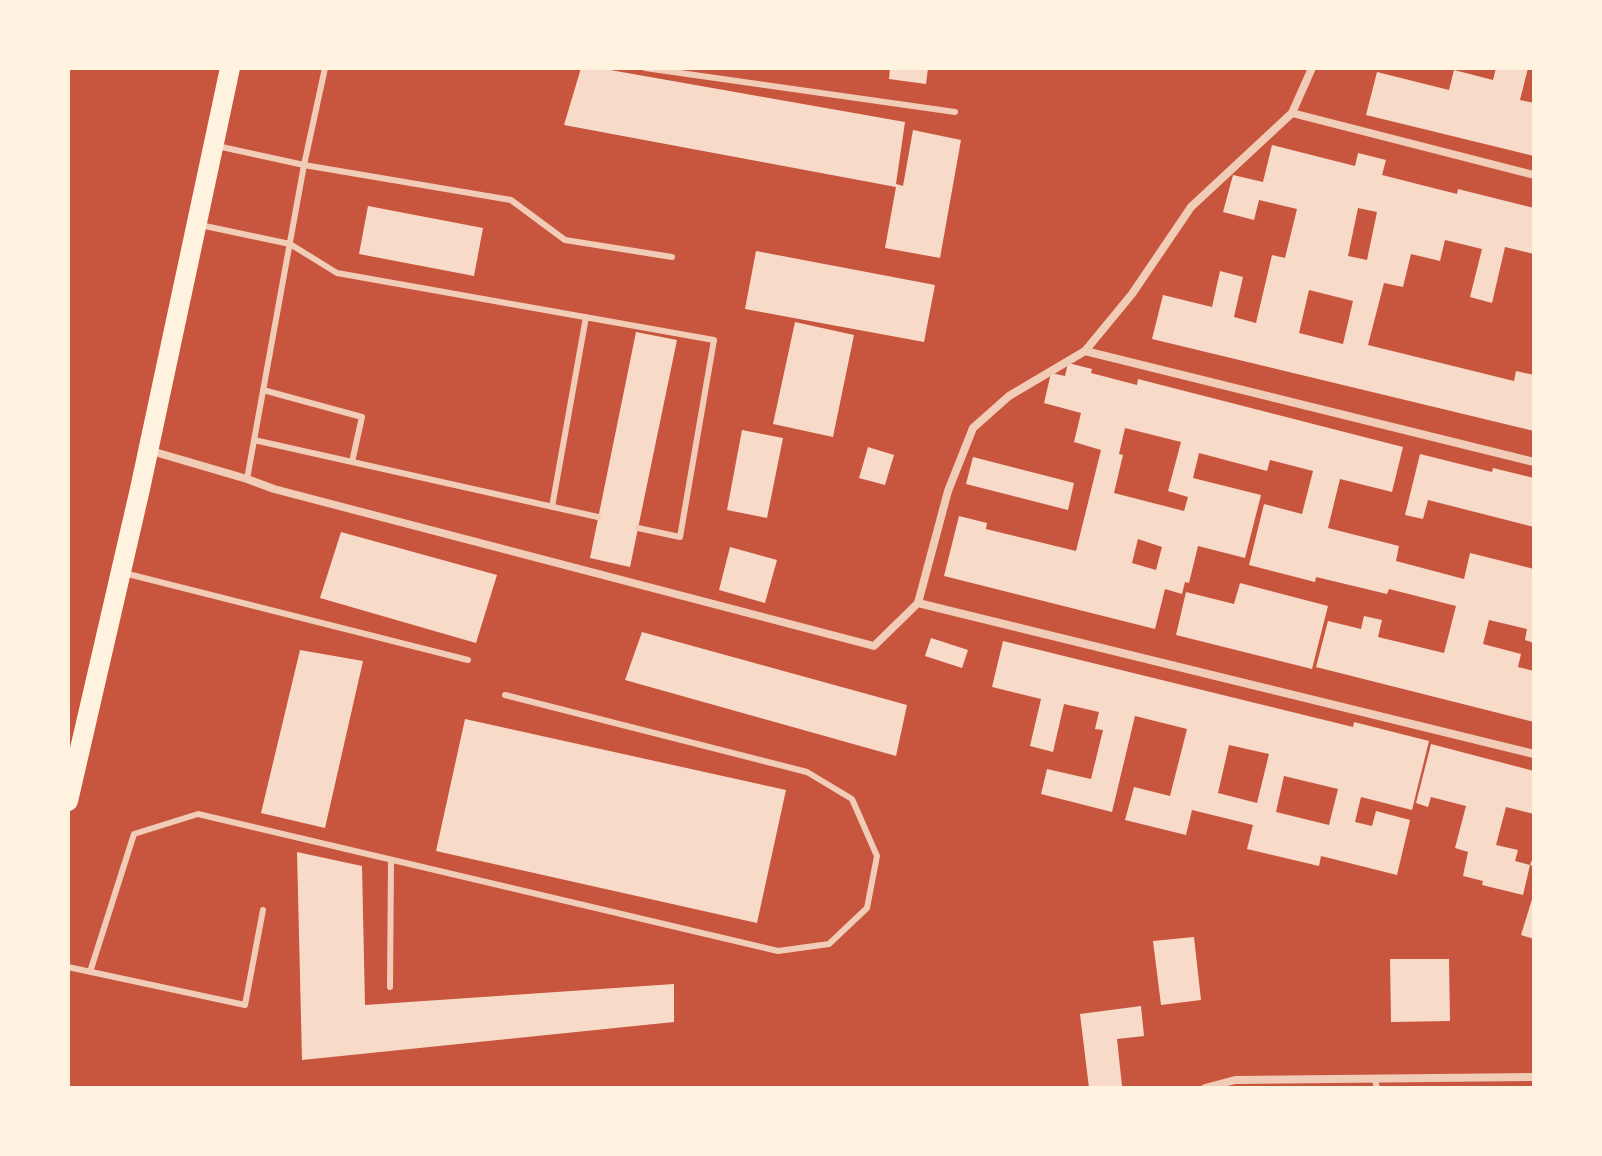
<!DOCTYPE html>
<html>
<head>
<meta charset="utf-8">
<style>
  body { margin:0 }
  #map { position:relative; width:1602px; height:1156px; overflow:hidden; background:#c8553d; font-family:"Asap Condensed",sans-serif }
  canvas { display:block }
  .frame { position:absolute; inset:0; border:70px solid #fff3e0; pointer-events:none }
</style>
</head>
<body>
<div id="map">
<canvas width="1602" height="1156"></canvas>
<div class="frame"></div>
</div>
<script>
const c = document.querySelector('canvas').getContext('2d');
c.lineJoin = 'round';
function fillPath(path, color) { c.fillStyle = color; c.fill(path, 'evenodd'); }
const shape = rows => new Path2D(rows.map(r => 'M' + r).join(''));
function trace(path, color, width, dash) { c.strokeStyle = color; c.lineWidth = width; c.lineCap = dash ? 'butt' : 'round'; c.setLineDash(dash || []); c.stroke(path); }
fillPath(shape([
  [581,68,599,68,905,122,896,184,903,186,913,130,961,140,940,258,885,248,896,187,564,125],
  [890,68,928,68,926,84,889,79],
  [1496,68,1528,68,1520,100,1534,103,1534,156,1366,115,1377,72,1449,90,1454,70,1493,80],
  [1272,145,1355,166,1358,153,1386,160,1382,175,1457,194,1458,189,1534,208,1534,254,1505,247,1492,303,1470,297,1482,249,1445,240,1440,261,1411,254,1403,287,1384,283,1368,345,1514,381,1516,371,1534,375,1534,431,1152,339,1163,295,1212,307,1220,271,1243,277,1234,317,1256,323,1272,255,1285,258,1297,209,1259,200,1254,220,1223,212,1233,175,1263,182],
  [1358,208,1377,212,1367,260,1348,256],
  [1309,290,1353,301,1343,344,1299,333],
  [368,206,483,228,474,276,359,254],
  [756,251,935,285,924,342,745,309],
  [795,322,854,335,833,437,773,424],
  [636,332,677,340,630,567,590,558],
  [1068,363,1092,369,1091,373,1137,385,1138,379,1403,447,1392,492,1340,479,1328,528,1399,546,1396,561,1464,579,1470,553,1534,569,1534,643,1525,640,1527,629,1489,620,1483,644,1521,654,1518,667,1534,671,1534,722,1316,667,1328,621,1361,629,1364,616,1382,620,1378,637,1444,653,1456,606,1389,589,1387,594,1316,577,1315,582,1249,565,1264,504,1302,514,1313,471,1270,460,1267,471,1199,453,1193,478,1261,495,1245,558,1198,546,1189,583,1185,582,1182,594,1165,589,1155,629,944,576,959,516,987,523,986,529,1076,551,1101,450,1074,442,1081,413,1044,403,1051,373,1065,376],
  [1125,428,1181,442,1168,491,1188,497,1184,511,1114,493,1123,455,1119,454],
  [1138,539,1162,547,1156,570,1132,563],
  [742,430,783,438,767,518,727,510],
  [868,447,894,455,885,485,859,478],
  [1420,454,1492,472,1493,468,1534,478,1534,527,1428,500,1423,519,1405,515],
  [973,457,1074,483,1068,510,966,484],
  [341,532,497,575,476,643,320,598],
  [730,547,777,560,765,603,719,590],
  [1240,583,1328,606,1312,669,1176,635,1186,592,1234,604],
  [642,632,907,705,896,756,625,680],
  [931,638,968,650,962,668,925,656],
  [1003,641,1353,727,1354,722,1429,741,1412,810,1361,797,1355,822,1372,826,1376,811,1410,820,1397,875,1321,856,1319,866,1247,849,1253,825,1192,810,1186,835,1125,820,1134,787,1170,796,1187,729,1135,716,1112,812,1041,794,1047,769,1091,779,1103,730,1095,729,1099,712,1064,704,1053,752,1030,746,1041,699,992,687],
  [1229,745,1269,754,1257,803,1218,793],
  [1284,776,1338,789,1329,825,1276,812],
  [300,650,363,661,325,828,261,813],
  [465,719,786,790,757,923,436,851],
  [1431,744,1534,771,1534,814,1506,807,1496,845,1518,850,1515,861,1530,865,1534,855,1534,866,1530,865,1523,895,1482,885,1483,881,1463,876,1468,852,1455,848,1466,806,1431,797,1428,807,1416,803],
  [297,852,362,866,365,1005,674,984,674,1022,302,1060],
  [1533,896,1534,896,1534,939,1521,935],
  [1194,937,1201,1000,1161,1005,1153,941],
  [1390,959,1449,959,1450,1021,1391,1022],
  [1141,1006,1144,1036,1117,1039,1122,1086,1089,1088,1080,1014]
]), '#f7dbc8');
trace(shape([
  [645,68,955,112],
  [217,146,304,165,325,68],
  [200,225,290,244,337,273,714,340,680,537,638,528],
  [263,390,362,417,352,462],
  [254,440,598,517],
  [247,479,304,165,511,200,565,240,672,257],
  [552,507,586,317],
  [124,573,468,660],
  [68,967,245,1005,263,910],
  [90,972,134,834,198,814,778,951,829,944,867,908,877,856,852,799,807,772,505,695],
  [390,987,391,860],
  [1375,1080,1377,1088]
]), '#f1ccb7', 6);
trace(shape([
  [1292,113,1534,175],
  [1085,351,1534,462],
  [148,450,247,479,274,489,874,646,918,603,1534,754],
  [918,603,948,491,973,428,1009,396,1085,351,1132,294,1191,207,1292,113,1312,68],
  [1205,1088,1235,1080,1534,1077]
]), '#f1ccb7', 8);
trace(shape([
  [68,801,140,489,230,68]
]), '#fff3e0', 20);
</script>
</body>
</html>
